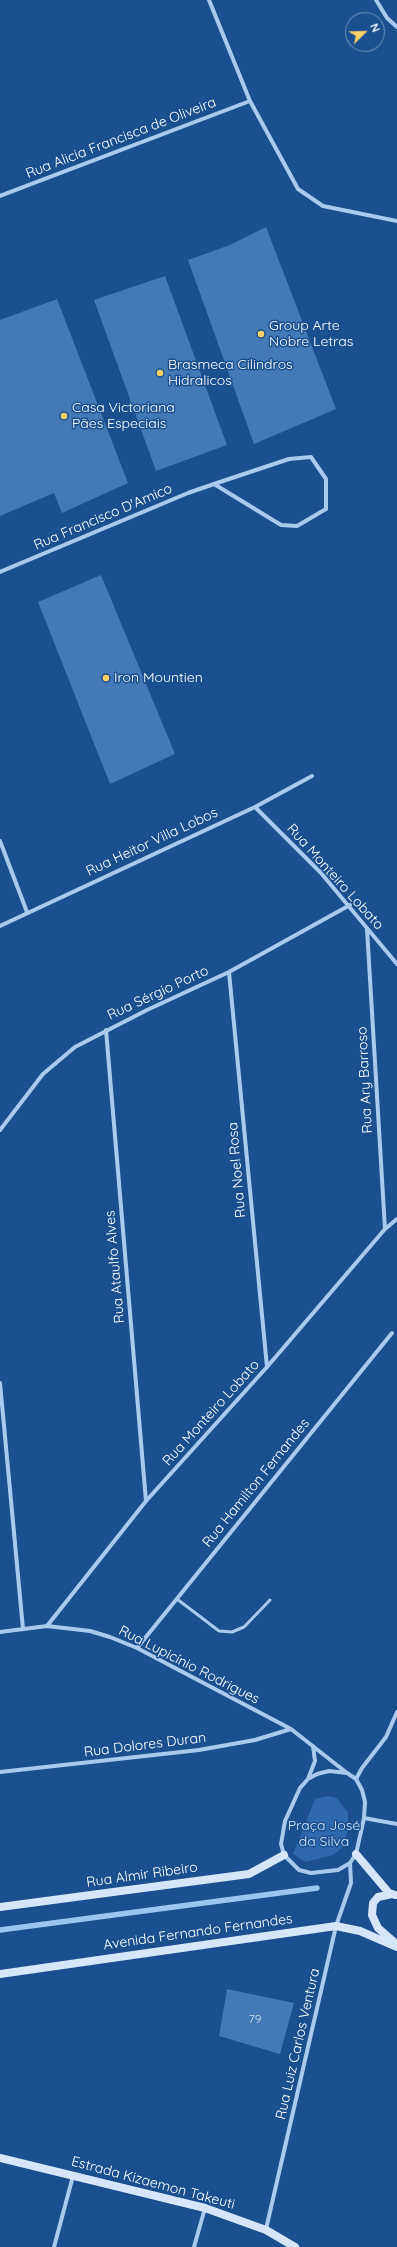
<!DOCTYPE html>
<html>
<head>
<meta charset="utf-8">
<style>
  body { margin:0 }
  #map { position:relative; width:397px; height:2247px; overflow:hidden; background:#1b4f8f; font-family:Quicksand,sans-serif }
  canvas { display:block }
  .north { position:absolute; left:345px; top:12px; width:40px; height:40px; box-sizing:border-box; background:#1b4f8f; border:1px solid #7695bc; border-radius:50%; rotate:67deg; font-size:11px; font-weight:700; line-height:16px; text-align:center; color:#fff }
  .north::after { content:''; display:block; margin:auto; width:14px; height:18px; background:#ffd166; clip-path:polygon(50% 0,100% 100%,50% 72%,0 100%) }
</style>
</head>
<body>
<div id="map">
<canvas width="397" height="2247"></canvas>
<div class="north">N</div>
</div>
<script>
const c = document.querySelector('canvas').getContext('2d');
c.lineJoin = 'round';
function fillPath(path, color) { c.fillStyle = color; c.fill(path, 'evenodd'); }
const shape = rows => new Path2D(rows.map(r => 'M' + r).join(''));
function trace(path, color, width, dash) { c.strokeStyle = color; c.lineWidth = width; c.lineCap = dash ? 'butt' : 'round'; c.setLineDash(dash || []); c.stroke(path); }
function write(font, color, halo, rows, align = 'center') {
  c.font = font + ' Quicksand,sans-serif'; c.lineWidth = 3; c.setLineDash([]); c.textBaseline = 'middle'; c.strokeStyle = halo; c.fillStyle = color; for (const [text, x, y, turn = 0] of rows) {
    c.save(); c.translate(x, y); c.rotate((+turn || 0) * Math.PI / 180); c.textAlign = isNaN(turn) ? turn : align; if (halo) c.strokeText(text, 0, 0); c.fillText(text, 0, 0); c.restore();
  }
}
fillPath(shape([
  [328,1796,337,1798,348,1813,348,1830,343,1847,333,1855,306,1862,293,1854,315,1799]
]), '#2e69ad');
trace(shape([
  [0,1930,317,1888]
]), '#9cc4f0', 5.5);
fillPath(shape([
  [266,227,336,409,254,444,188,260,230,245],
  [165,276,227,445,156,471,94,300],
  [57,299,128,483,62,513,54,493,0,516,0,320],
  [101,575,175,754,110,784,38,602],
  [227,1989,294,2003,280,2054,219,2036]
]), '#4478b7');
trace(shape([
  [177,1599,219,1631,232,1632,244,1627,270,1600]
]), '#a9c9ee', 3);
trace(shape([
  [209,0,250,101,298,189,323,206,397,221],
  [376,0,387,18,397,27],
  [0,196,250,101],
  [0,572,188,493,214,484,289,459,311,457,326,479,326,509,297,526,281,525,214,484],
  [255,807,321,873,397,964],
  [0,841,27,912],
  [0,926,255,807,312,776],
  [367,929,385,1229],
  [229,972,267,1367],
  [106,1030,146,1501],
  [0,1130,43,1074,75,1047,147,1010,229,972,350,905],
  [0,1383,23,1629],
  [47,1626,146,1501,267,1367,385,1229,397,1219],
  [0,1632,47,1626,90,1631,110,1637,137,1648,291,1729,347,1773],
  [137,1648,392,1333],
  [329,1771,347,1773,356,1779,362,1790,365,1802,364,1818,356,1854,350,1863,338,1870,311,1873,299,1870,284,1855,281,1844,285,1821,300,1788,308,1779,317,1774,329,1771],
  [0,1772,199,1750,255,1740,291,1729],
  [308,1779,315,1761,313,1746],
  [356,1779,362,1768,386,1737,397,1712],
  [364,1818,397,1824],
  [266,2229,336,1926,351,1883,350,1863],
  [54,2247,73,2176],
  [194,2247,205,2208]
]), '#a9c9ee', 4);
trace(shape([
  [356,1854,389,1893,395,1895],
  [392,1894,378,1897,373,1903,372,1915,378,1928,393,1941],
  [0,1907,249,1874,284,1855],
  [0,1974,336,1926,360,1931,397,1947],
  [0,2158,205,2208,266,2230,295,2247]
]), '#d6e6fa', 8);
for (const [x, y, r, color] of [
  [261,334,4,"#ffd166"],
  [160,373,4,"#ffd166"],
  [64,416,4,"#ffd166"],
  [106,678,4,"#ffd166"]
]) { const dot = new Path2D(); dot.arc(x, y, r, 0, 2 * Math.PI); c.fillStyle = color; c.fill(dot); trace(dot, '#1b4f8f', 1.5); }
write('12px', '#d0dded', null, [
  ["79",255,2019]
]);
write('14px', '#fff', '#1b4f8f', [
  ["Rua Alicia Francisca de Oliveira",121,138,-21],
  ["Rua Francisco D'Amico",103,517,-23],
  ["Rua Heitor Villa Lobos",152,842,-25],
  ["Rua Monteiro Lobato",335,877,48],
  ["Rua Sérgio Porto",158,993,-25],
  ["Rua Ary Barroso",365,1080,-93],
  ["Rua Noel Rosa",237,1170,-95],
  ["Rua Ataulfo Alves",115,1267,-95],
  ["Rua Monteiro Lobato",211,1413,-48],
  ["Rua Hamilton Fernandes",256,1483,-51],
  ["Rua Lupicínio Rodrigues",189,1665,27],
  ["Rua Dolores Duran",145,1745,-7],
  ["Rua Almir Ribeiro",142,1875,-8],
  ["Avenida Fernando Fernandes",198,1932,-8],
  ["Rua Luiz Carlos Ventura",298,2044,-77],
  ["Estrada Kizaemon Takeuti",153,2183,15]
]);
write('14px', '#fff', '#1b4f8f', [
  ["Group Arte",269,326],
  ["Nobre Letras",269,342],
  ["Brasmeca Cilindros",168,365],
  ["Hidralicos",168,381],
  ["Casa Victoriana",72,408],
  ["Pães Especiais",72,424],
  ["Iron Mountien",114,678]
], 'left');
write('14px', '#cfe3fa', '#1b4f8f', [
  ["Praça José",324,1826],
  ["da Silva",324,1842]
]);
</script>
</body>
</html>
